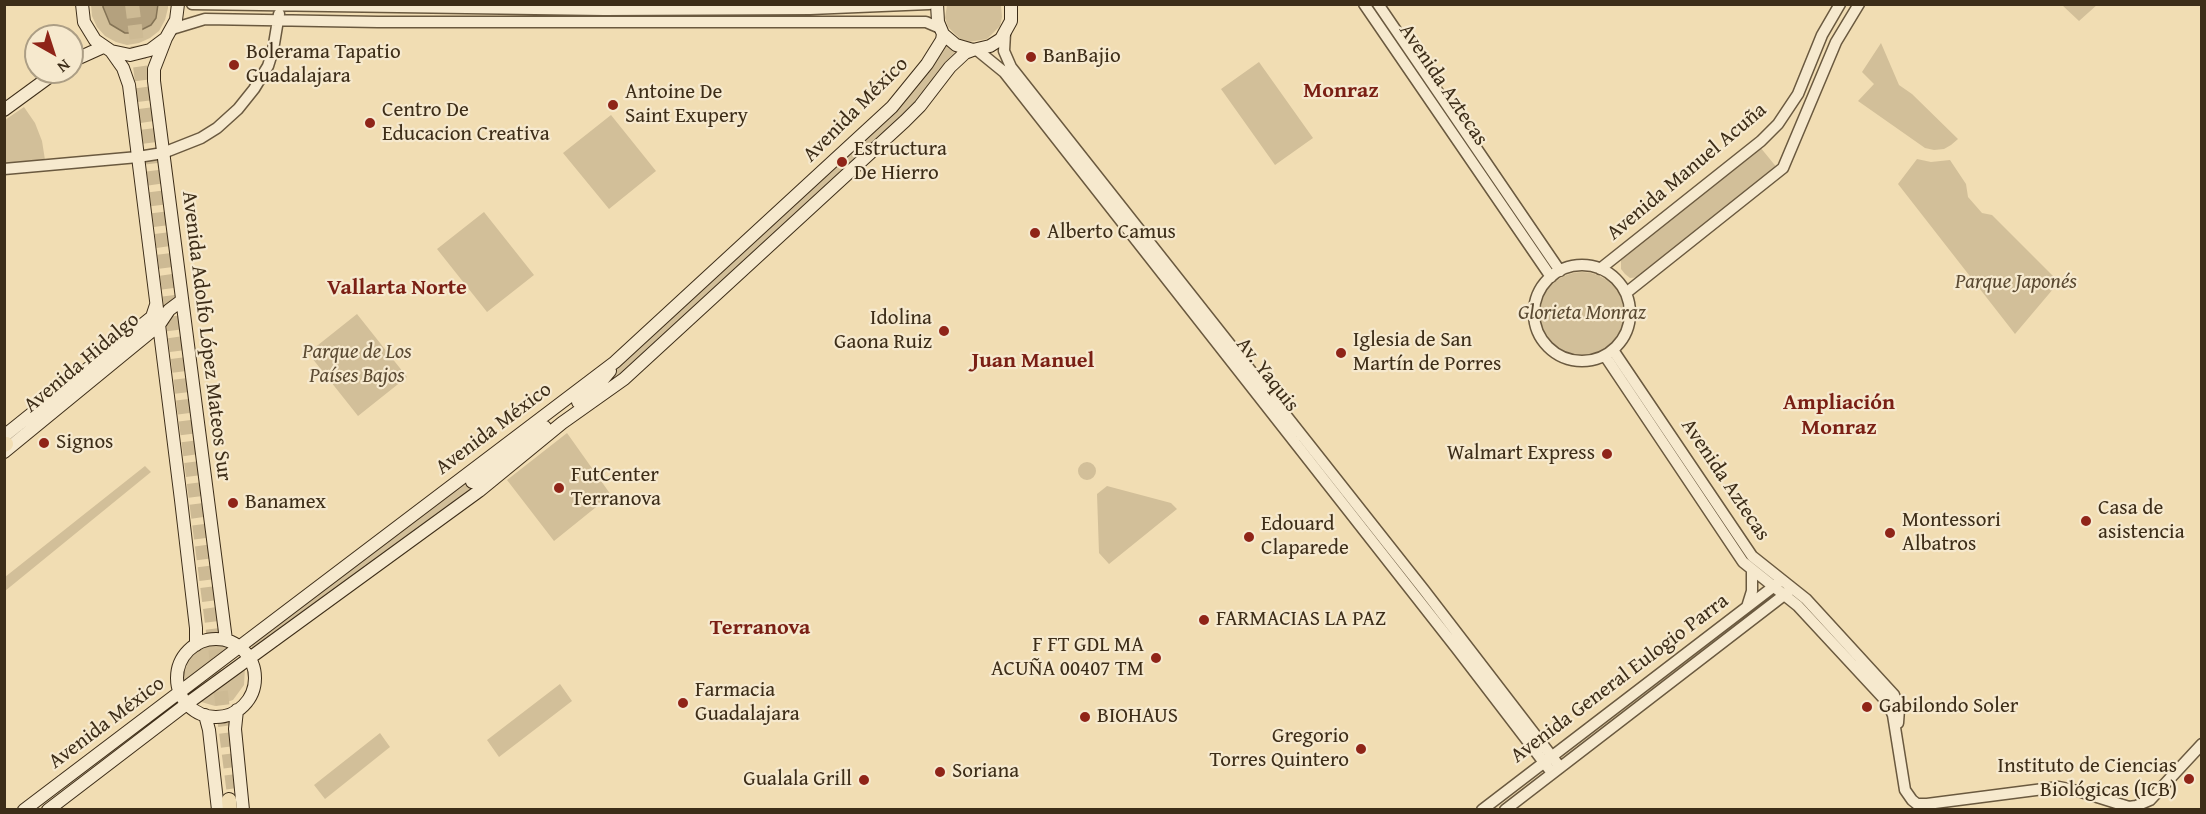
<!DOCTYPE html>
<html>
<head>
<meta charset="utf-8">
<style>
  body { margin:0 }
  #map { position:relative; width:2206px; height:814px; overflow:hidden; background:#f1ddb3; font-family:"Gentium Book Plus",serif }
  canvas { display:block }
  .frame { position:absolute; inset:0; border:6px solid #3d2d18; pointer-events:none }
  .north { position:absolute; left:24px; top:24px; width:60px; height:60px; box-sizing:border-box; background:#f6e9ce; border:2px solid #ac9e85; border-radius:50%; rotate:141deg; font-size:16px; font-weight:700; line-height:24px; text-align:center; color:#3d2d18 }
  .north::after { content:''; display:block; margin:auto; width:21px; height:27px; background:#8f2418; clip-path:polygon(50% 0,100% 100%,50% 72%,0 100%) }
</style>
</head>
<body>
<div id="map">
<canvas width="2206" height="814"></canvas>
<div class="frame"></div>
<div class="north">N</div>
</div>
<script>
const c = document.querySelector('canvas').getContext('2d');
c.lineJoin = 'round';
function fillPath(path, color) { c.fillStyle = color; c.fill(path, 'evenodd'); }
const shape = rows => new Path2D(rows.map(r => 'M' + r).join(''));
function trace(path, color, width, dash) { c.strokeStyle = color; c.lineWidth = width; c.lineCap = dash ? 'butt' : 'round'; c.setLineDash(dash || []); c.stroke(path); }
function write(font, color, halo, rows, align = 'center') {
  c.font = font + ' "Gentium Book Plus",serif'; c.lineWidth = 4.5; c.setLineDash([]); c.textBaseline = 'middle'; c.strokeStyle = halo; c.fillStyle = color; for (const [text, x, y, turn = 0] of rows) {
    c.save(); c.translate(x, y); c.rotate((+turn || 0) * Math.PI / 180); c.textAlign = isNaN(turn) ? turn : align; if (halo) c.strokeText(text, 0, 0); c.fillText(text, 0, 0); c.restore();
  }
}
fillPath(shape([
  [2098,4,2079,21,2062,5,2062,4],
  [91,5,168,5,168,8,165,20,159,31,150,38,139,43,127,45,116,42,105,36,97,27,92,16],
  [947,5,1001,5,1002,17,1000,26,987,39,969,42,960,39,948,27,945,18],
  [1881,43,1899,85,1912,94,1958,139,1951,145,1944,149,1934,150,1925,148,1858,101,1874,84,1862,72],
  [945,44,956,52,909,112,636,368,595,392,616,363,810,186],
  [1259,62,1313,138,1275,165,1221,89],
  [24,107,35,123,42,141,45,160,5,163,5,120],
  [611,115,656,171,609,209,563,153],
  [1760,147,1778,169,1640,277,1630,278,1625,274,1621,269,1621,259],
  [1917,159,1931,162,1950,160,1966,184,1968,197,1982,213,1992,215,2059,282,2015,334,1898,184],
  [484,212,534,275,487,312,437,249],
  '1540 314a42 42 0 1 1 84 0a42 42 0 1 1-84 0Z',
  [357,314,407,377,358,416,308,353],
  [567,433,611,495,554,541,507,480],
  '1078 471a9 9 0 1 1 18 0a9 9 0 1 1-18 0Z',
  [145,466,151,472,5,591,5,577],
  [462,484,469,484,472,490,256,652,249,644],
  [1107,486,1171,503,1177,509,1109,564,1099,553,1097,494],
  [213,643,230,647,184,683,183,673,189,656,196,649],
  [245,667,244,685,233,700,215,706,198,701],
  [560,684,572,701,499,757,487,740],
  [380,733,390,747,325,799,314,785]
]), '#d2bf99');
const water = shape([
  [158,4,156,18,151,25,135,33,125,33,110,24,103,7,103,5,158,4]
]);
fillPath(water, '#b4a17e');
trace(water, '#847355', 1.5);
trace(shape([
  [132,4,235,802]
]), '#cdba94', 14, [14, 7]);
const tertiary = shape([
  [192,4,604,10,810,9,929,4],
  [1364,4,1551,277],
  [1378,4,1560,271],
  [172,29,205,19,378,22,926,22,940,28],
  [1005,33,1004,51,1011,67,1424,590,1560,767],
  [977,50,1004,72,1457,649,1552,773],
  [4,169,138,157,163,153,201,138,217,128,238,109,254,89,268,66,273,50,279,14],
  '1534 313a48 48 0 1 1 96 0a48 48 0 1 1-96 0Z',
  [1600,269,1761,141,1778,124,1798,94,1822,35,1840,4],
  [1626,293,1783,168,1836,42,1859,4],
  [1613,350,1752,556,1806,599,1894,695,1899,709,1898,723],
  [1605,356,1743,562,1798,606,1887,702,1893,715,1905,790,1912,800,1917,804,1927,804,2059,787,2078,791,2129,807,2136,806,2150,800,2202,744],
  [1747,607,1752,591,1752,571],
  [1482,810,1777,584],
  [1505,810,1788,592]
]);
const secondary = shape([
  [82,4,84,22,95,40,111,51,130,55,150,50,166,38,176,20,178,4],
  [937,4,938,22,943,34,956,45,973,50,990,46,1001,39,1011,21,1011,4],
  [166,38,154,69,154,81,226,640],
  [111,51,123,68,129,85,181,500,196,628,196,645],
  [72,61,103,47],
  [4,110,56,72],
  [578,402,595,389,610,371],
  [4,436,152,317,156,305],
  [4,452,159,325,169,310,181,301],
  [472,482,545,427],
  '177 678a39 39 0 1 1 78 0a39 39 0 1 1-78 0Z',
  [237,710,235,729,243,810],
  [205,715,209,730,218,810],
  [24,810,615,362,892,107,927,64,942,40,943,34],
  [48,810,188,703,479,491,562,423,624,379,905,121,920,106,950,67,965,53,973,50]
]);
const primary = shape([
  [4,445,6,444],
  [229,800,230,810]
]);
trace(tertiary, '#6a593f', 13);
trace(secondary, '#3d2d18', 14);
trace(primary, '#3d2d18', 16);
trace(tertiary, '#f6e9ce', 10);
trace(secondary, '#f6e9ce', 12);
trace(primary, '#f1ddb3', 14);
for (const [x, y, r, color] of [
  [1031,57,6,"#8f2418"],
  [234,65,6,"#8f2418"],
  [613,105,6,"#8f2418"],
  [370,123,6,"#8f2418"],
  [842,162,6,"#8f2418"],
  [1035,233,6,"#8f2418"],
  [944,331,6,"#8f2418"],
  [1341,353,6,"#8f2418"],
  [44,443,6,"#8f2418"],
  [1607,454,6,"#8f2418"],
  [559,488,6,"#8f2418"],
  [233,503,6,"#8f2418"],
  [2086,521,6,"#8f2418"],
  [1890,533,6,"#8f2418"],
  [1249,537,6,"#8f2418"],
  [1204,620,6,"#8f2418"],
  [1156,658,6,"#8f2418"],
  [683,703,6,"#8f2418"],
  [1867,707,6,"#8f2418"],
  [1085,717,6,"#8f2418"],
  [1361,749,6,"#8f2418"],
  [940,772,6,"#8f2418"],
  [2189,779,6,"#8f2418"],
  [864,780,6,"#8f2418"]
]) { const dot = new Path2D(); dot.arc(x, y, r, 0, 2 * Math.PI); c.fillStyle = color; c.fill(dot); trace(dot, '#f6e9ce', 2); }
write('21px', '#3d2d18', '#f6e9ce', [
  ["Bolerama Tapatio",246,53],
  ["Guadalajara",246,77],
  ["BanBajio",1043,57],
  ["Antoine De",625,93],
  ["Saint Exupery",625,117],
  ["Centro De",382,111],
  ["Educacion Creativa",382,135],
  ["Estructura",854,150],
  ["De Hierro",854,174],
  ["Alberto Camus",1047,233],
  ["Idolina",932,319,"right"],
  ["Gaona Ruiz",932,343,"right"],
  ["Iglesia de San",1353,341],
  ["Martín de Porres",1353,365],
  ["Signos",56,443],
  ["Walmart Express",1595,454,"right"],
  ["FutCenter",571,476],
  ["Terranova",571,500],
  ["Banamex",245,503],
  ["Casa de",2098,509],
  ["asistencia",2098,533],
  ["Montessori",1902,521],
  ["Albatros",1902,545],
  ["Edouard",1261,525],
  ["Claparede",1261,549],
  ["FARMACIAS LA PAZ",1216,620],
  ["F FT GDL MA",1144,646,"right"],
  ["ACUÑA 00407 TM",1144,670,"right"],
  ["Farmacia",695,691],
  ["Guadalajara",695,715],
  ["Gabilondo Soler",1879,707],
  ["BIOHAUS",1097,717],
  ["Gregorio",1349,737,"right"],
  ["Torres Quintero",1349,761,"right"],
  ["Instituto de Ciencias",2177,767,"right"],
  ["Biológicas (ICB)",2177,791,"right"],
  ["Soriana",952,772],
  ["Gualala Grill",852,780,"right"]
], 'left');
write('21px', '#3d2d18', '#f6e9ce', [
  ["Avenida Aztecas",1443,85,56],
  ["Avenida México",856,110,-45],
  ["Avenida Manuel Acuña",1687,172,-40],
  ["Avenida Adolfo López Mateos Sur",206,336,83],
  ["Avenida Hidalgo",82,363,-40],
  ["Av. Yaquis",1267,375,52],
  ["Avenida México",494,429,-37],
  ["Avenida Aztecas",1725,480,56],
  ["Avenida General Eulogio Parra",1620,679,-37],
  ["Avenida México",107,723,-37]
]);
write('italic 21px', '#5b4a32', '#f6e9ce', [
  ["Parque Japonés",2016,283],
  ["Glorieta Monraz",1582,314],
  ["Parque de Los",357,353],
  ["Países Bajos",357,377]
]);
write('bold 22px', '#7a1f14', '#f6e9ce', [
  ["Monraz",1341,91],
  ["Vallarta Norte",397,288],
  ["Juan Manuel",1033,361],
  ["Ampliación",1839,403],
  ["Monraz",1839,428],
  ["Terranova",760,628]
]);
</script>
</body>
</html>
